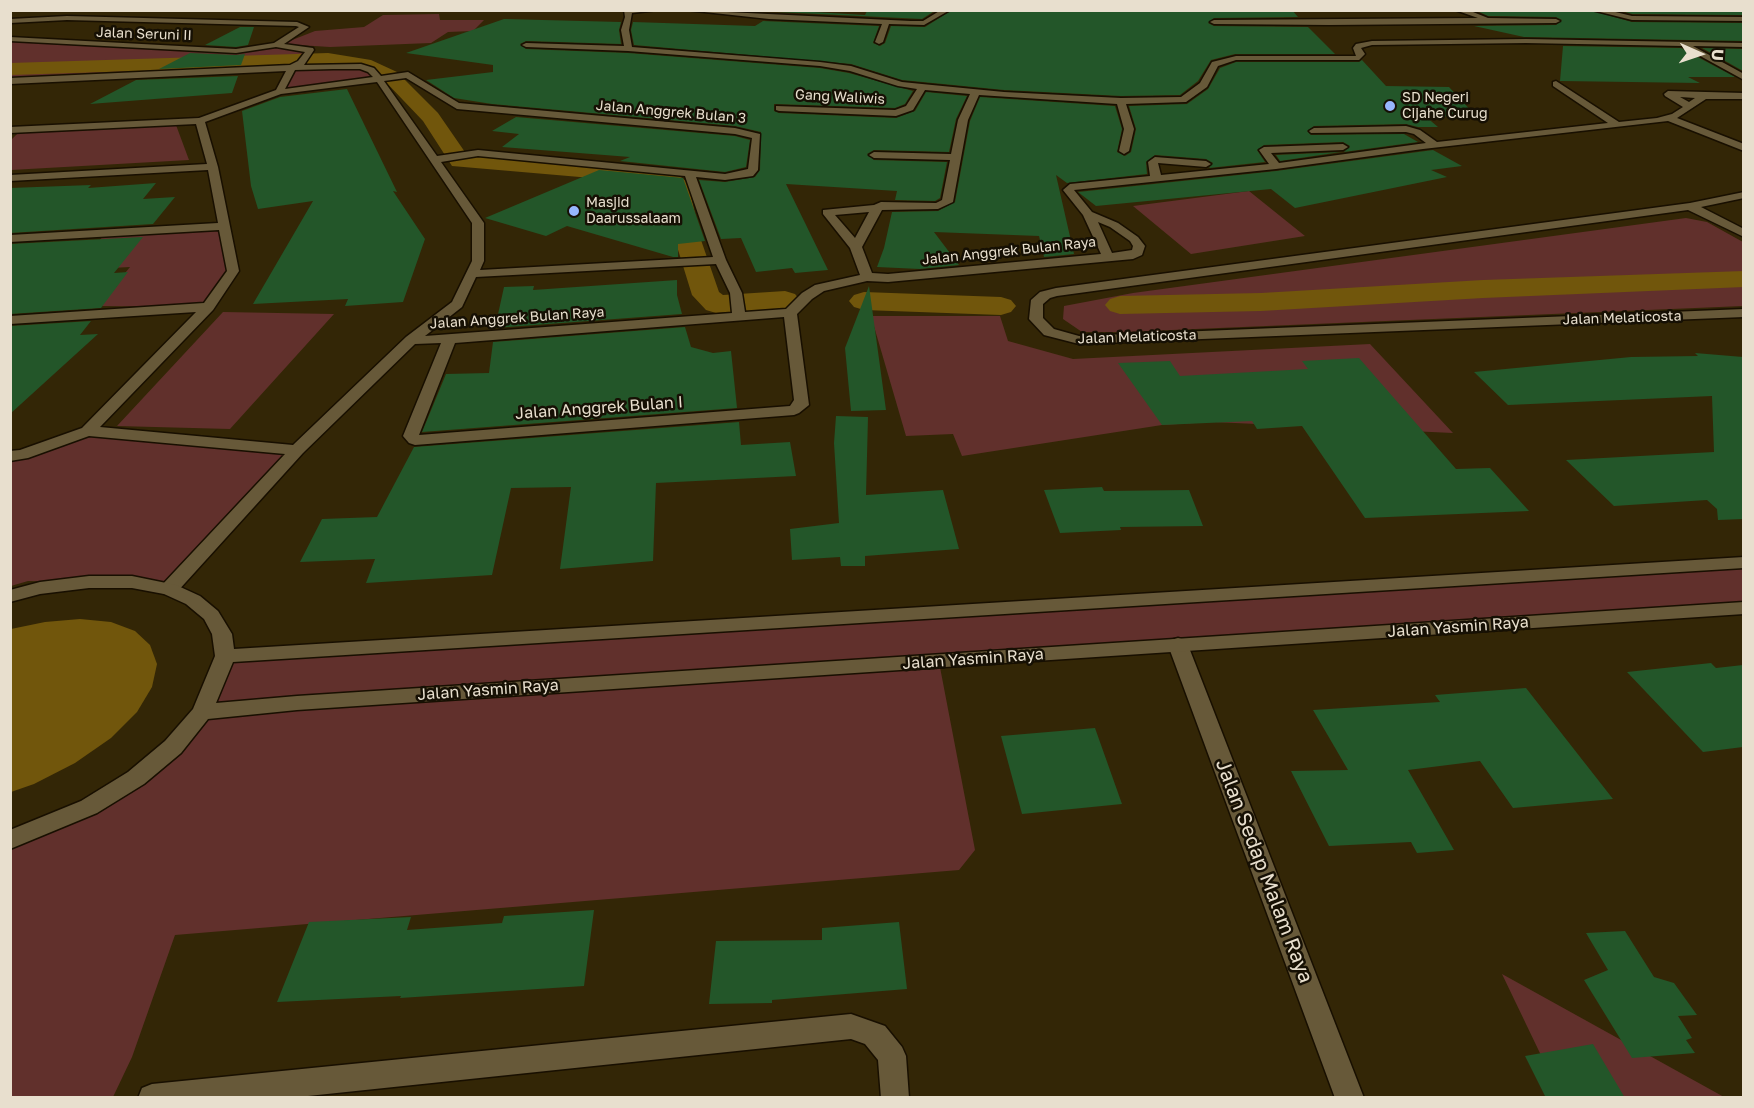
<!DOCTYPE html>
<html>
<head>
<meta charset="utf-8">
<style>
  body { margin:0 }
  #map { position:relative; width:1754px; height:1108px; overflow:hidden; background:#332606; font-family:"Golos Text",sans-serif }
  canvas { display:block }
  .frame { position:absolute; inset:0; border:12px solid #e8dfce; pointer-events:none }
  .north { position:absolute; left:1670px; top:24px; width:60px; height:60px; -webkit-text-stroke:4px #161004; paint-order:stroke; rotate:93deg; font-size:16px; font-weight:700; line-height:24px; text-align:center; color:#e8dfce }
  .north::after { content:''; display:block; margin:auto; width:21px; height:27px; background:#e8dfce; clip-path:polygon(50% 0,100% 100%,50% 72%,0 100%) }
</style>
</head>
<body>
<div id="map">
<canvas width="1754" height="1108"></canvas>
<div class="frame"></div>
<div class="north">U</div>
</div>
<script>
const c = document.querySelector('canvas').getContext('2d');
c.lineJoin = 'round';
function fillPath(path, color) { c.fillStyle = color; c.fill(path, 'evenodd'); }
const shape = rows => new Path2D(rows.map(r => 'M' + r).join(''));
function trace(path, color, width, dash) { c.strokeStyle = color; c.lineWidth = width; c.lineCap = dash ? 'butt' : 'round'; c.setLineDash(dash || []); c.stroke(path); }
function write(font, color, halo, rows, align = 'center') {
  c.font = font + ' "Golos Text",sans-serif'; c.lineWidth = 5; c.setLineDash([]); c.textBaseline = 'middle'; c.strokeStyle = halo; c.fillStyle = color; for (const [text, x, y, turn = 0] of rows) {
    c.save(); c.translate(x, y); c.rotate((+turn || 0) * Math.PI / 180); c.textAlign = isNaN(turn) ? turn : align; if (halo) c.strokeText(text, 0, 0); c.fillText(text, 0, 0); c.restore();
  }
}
fillPath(shape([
  [439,14,440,20,484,20,473,31,448,32,431,43,330,47,282,44,315,31,364,27,383,15],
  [11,39,236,51,276,45,310,50,294,67,361,67,379,79,279,92,292,69,11,81],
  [176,125,189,160,11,170,11,140,20,131],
  [1249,191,1305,236,1191,254,1133,206],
  [1686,218,1707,222,1743,242,1743,306,1124,332,1082,332,1063,319,1064,306,1133,293],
  [223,226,233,271,208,307,98,306,130,267,73,270,106,233],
  [223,312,334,314,230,429,117,426],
  [871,316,1000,316,1008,341,1073,359,1370,344,1453,433,1213,422,1162,425,962,456,953,434,906,436],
  [88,431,297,450,169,589,89,582,28,581,11,586,11,459],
  [1743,562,1743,608,939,662,975,850,959,870,175,935,132,1057,113,1097,11,1098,11,840,89,807,173,747,225,656],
  [1502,974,1724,1097,1561,1097]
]), '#61302c');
fillPath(shape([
  [80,619,111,622,135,631,150,645,157,664,152,687,137,712,111,738,75,763,34,784,11,792,11,629,45,622]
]), '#71560c');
fillPath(shape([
  [328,53,371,60,397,72,438,113,467,155,675,172,688,183,701,240,719,292,723,295,785,291,795,294,800,300,795,306,785,309,716,313,706,310,692,295,675,240,665,186,661,184,452,166,423,121,382,78,360,69,328,65,10,75,10,63,328,53],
  [1744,271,1744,287,1483,298,1261,311,1120,314,1110,311,1105,305,1110,299,1120,296,1261,293,1483,280,1744,271],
  [864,292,1001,297,1011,300,1016,306,1011,312,1001,315,864,310,854,307,849,301,854,295,864,292]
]), '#71560c');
fillPath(shape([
  [780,10,865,15,867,11,936,10,922,19,777,12],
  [952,10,1292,10,1298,17,1214,18,1208,23,1214,26,1308,27,1335,54,1235,54,1211,60,1198,81,1180,95,1121,96,1004,90,902,80,851,64,634,45,631,30,633,22,755,26,763,21,879,26,873,43,880,46,885,43,891,26,925,27],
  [1475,10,1590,10,1632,22,1743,23,1743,41,1524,37,1474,26,1556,25,1562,20,1556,17,1488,16],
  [1619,10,1743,10,1743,15,1632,14],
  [504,19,621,22,619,30,621,44,526,41,520,44,526,49,628,53,820,68,849,73,913,91,905,104,895,108,774,104,774,111,779,113,896,118,915,111,926,92,967,96,956,119,949,152,874,150,867,154,874,160,947,162,940,198,935,201,895,200,897,191,786,184,828,270,795,273,792,268,756,272,741,238,721,239,699,180,725,182,755,177,760,170,761,132,735,126,492,104,454,98,426,80,493,72,493,65,406,53],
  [240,27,254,27,248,45,236,47,205,45],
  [1563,46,1681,48,1735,77,1688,77,1700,83,1560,81],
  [1702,48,1743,49,1743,71],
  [190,53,236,55,245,54,241,65,159,69],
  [1362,60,1386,86,1449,87,1477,117,1425,116,1438,127,1418,127,1406,124,1314,126,1307,131,1311,135,1404,134,1418,142,1344,152,1350,146,1343,142,1264,145,1257,150,1265,162,1209,168,1213,163,1206,159,1155,155,1146,162,1147,174,1067,183,1056,175,1074,254,1044,257,1039,236,934,232,959,265,920,269,877,267,884,248,892,212,938,211,955,202,970,121,980,97,1115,106,1122,129,1117,152,1125,156,1131,152,1136,129,1129,106,1187,104,1208,89,1220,68,1236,62,1359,62],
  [238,76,232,93,90,104,136,80],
  [347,89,397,192,393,191,425,239,403,302,345,306,348,299,253,304,313,201,258,209,251,186,242,111,280,97],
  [516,117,735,136,750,140,746,167,725,172,620,161,630,157,502,147,519,134,492,131],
  [1433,150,1462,166,1431,170,1447,177,1295,208,1271,189,1096,206,1078,192,1276,171],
  [1341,152,1280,161,1276,155],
  [599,170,683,178,705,241,678,244,678,257,673,257,567,226,546,236,485,218],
  [156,183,143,199,175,197,153,224,10,233,10,188,91,185,88,188],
  [143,237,114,273,128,272,101,308,10,314,10,244],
  [677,280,677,295,682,314,495,328,504,287,534,286,533,290],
  [869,286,886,410,851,411,845,348],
  [91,321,80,335,98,334,10,414,10,326],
  [685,327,691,347,713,353,731,351,737,408,422,432,446,374,489,373,493,342],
  [1695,353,1743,357,1743,519,1718,520,1717,509,1707,500,1614,506,1566,460,1714,452,1712,396,1508,405,1474,372,1631,357,1698,356],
  [1359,358,1456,469,1490,468,1529,511,1365,518,1302,426,1257,429,1252,421,1162,425,1118,363,1170,361,1180,376,1308,369,1302,361],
  [836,416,868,417,866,495,943,490,959,549,865,556,865,566,841,566,840,557,792,560,790,529,839,523,834,443],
  [739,422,741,445,790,442,796,476,656,483,653,561,560,569,571,487,511,488,492,575,366,583,375,559,300,562,322,519,377,517,414,447],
  [1102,487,1104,491,1189,490,1203,526,1120,527,1121,530,1060,533,1044,490],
  [1711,663,1716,668,1743,665,1743,747,1703,752,1627,672],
  [1526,688,1613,799,1513,808,1480,761,1408,770,1454,850,1417,853,1411,842,1329,846,1291,771,1348,770,1313,710,1440,702,1435,695],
  [1095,728,1122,804,1022,814,1001,736],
  [594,910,584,986,400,998,401,996,277,1002,309,922,411,917,407,930,502,923,504,916],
  [899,922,907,989,772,1000,772,1003,709,1004,716,941,822,940,822,928],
  [1625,931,1654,977,1674,983,1697,1015,1678,1016,1692,1038,1686,1040,1695,1053,1632,1058,1584,980,1608,970,1586,933],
  [1593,1044,1625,1098,1546,1098,1525,1056]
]), '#235629');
const street = shape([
  [624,10,658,10,632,13,629,30,632,47,820,62,851,66,902,82,922,84,1004,92,1121,98,1181,97,1200,83,1212,62,1236,56,1356,56,1353,48,1356,44,1372,41,1526,39,1744,43,1744,47,1693,46,1744,74,1744,80,1682,46,1526,43,1372,45,1361,48,1365,54,1359,60,1236,60,1218,66,1207,87,1186,102,1126,104,1134,129,1129,151,1124,154,1119,151,1124,129,1117,104,979,95,968,120,953,202,938,209,882,210,862,247,872,273,888,274,1101,254,1083,215,1063,190,1070,184,1150,176,1148,162,1155,157,1206,161,1211,164,1206,167,1158,163,1161,175,1269,164,1259,150,1264,147,1343,144,1348,147,1343,150,1271,153,1279,163,1426,143,1414,134,1406,132,1311,133,1309,131,1314,128,1406,126,1420,130,1437,142,1608,123,1553,86,1553,82,1556,81,1619,122,1657,118,1672,114,1683,107,1665,96,1664,94,1668,91,1744,93,1744,99,1706,99,1677,118,1744,144,1744,151,1668,121,1423,149,1276,169,1074,190,1092,212,1118,223,1138,237,1145,246,1142,255,1133,259,888,282,867,281,824,291,812,299,797,314,809,405,799,413,794,415,415,445,409,443,403,436,441,343,415,344,303,453,176,593,169,595,162,593,160,589,162,585,285,454,89,436,28,458,10,461,10,451,20,450,82,428,196,312,10,324,10,316,204,303,227,271,219,230,10,242,10,235,218,223,208,170,10,181,10,175,207,164,196,124,10,133,10,127,199,118,276,90,286,71,10,84,10,78,290,65,298,61,305,52,276,47,236,53,10,41,10,37,236,49,274,43,299,27,296,26,67,20,10,23,10,19,67,16,297,22,309,27,284,44,313,48,314,50,304,65,361,64,374,68,381,76,408,72,459,103,735,128,760,134,758,170,753,176,725,180,696,177,726,260,742,293,745,312,786,309,802,293,815,285,860,275,850,248,823,214,823,210,874,205,881,202,936,203,942,200,950,160,874,158,869,155,874,152,951,154,958,120,970,94,925,90,913,110,896,116,779,111,776,110,776,106,895,110,906,106,917,89,898,86,850,71,820,66,628,51,526,47,522,45,526,43,624,46,621,30,625,17,624,10],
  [333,69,360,69,368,72,373,77,285,89,295,70,333,69],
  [406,78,457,109,735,134,752,138,748,169,725,174,478,150,437,156,384,81,406,78],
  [377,82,472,223,472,261,452,302,406,337,293,445,100,427,213,310,239,271,218,167,205,122,281,94,377,82],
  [1680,97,1695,98,1689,102,1680,97],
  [478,156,685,176,713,257,480,270,484,261,484,223,441,162,478,156],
  [869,212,855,238,835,215,869,212],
  [1098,222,1110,227,1130,241,1133,246,1132,250,1112,253,1098,222],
  [716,264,730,293,732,313,425,336,462,307,476,277,716,264],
  [784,317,794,400,790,406,419,435,455,343,784,317],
  [686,10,911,21,923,21,941,10,950,10,924,25,889,24,883,42,879,44,875,42,882,24,769,19,686,10],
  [1455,10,1468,10,1488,18,1556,19,1560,21,1556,23,1329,25,1214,24,1210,22,1214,20,1478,18,1455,10],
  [1592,10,1607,10,1632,16,1744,17,1744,21,1632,20,1592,10],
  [1744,192,1744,198,1701,207,1744,229,1744,237,1688,210,1057,296,1050,298,1043,304,1043,318,1054,329,1079,336,1744,309,1744,317,1079,344,1044,335,1029,319,1031,300,1040,292,1056,288,1690,203,1744,192],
  [1178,638,1185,640,1188,645,1364,1098,1335,1098,1168,645,1171,640,1178,638],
  [851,1014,885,1026,902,1047,906,1056,909,1098,881,1098,878,1060,865,1044,851,1039,289,1098,138,1098,142,1088,152,1084,851,1014]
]);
const secondary = shape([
  [1744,557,1744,568,233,662,216,703,297,696,1744,602,1744,614,297,710,208,719,181,753,144,784,97,813,10,849,10,830,81,801,128,772,165,741,193,709,215,656,212,634,204,619,186,604,164,594,132,588,89,588,40,594,10,602,10,590,40,582,89,576,132,576,176,585,200,596,218,611,232,634,234,649,1744,557]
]);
trace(street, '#180f00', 3);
trace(secondary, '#180f00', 3);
fillPath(street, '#675939');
fillPath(secondary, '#675939');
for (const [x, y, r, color] of [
  [1390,106,6,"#97b6fd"],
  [574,211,6,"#97b6fd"]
]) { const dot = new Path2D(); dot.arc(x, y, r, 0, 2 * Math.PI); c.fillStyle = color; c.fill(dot); trace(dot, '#161004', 2); }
write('14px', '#e8dfce', '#161004', [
  ["Jalan Seruni II",144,34,2],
  ["Gang Waliwis",840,97,3],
  ["Jalan Anggrek Bulan 3",671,112,5],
  ["Jalan Anggrek Bulan Raya",1009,251,-6],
  ["Jalan Anggrek Bulan Raya",517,318,-4],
  ["Jalan Melaticosta",1622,318,-2],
  ["Jalan Melaticosta",1137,337,-2]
]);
write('14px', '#e8dfce', '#161004', [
  ["SD Negeri",1402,98],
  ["Cijahe Curug",1402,114],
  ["Masjid",586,203],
  ["Daarussalaam",586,219]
], 'left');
write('16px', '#e8dfce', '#161004', [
  ["Jalan Anggrek Bulan I",599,408,-4],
  ["Jalan Yasmin Raya",1458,627,-4],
  ["Jalan Yasmin Raya",973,659,-4],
  ["Jalan Yasmin Raya",488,690,-4]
]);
write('20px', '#e8dfce', '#161004', [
  ["Jalan Sedap Malam Raya",1264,871,69]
]);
</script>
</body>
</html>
